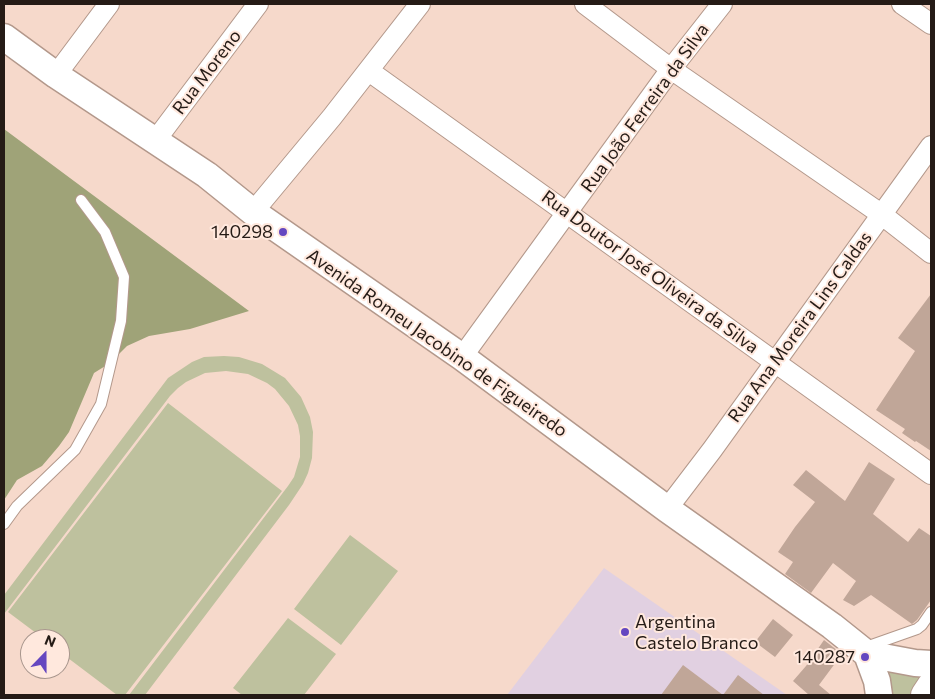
<!DOCTYPE html>
<html>
<head>
<meta charset="utf-8">
<style>
  body { margin:0 }
  #map { position:relative; width:935px; height:699px; overflow:hidden; background:#f6d9cb; font-family:Commissioner,sans-serif }
  canvas { display:block }
  .frame { position:absolute; inset:0; border:5px solid #251b16; pointer-events:none }
  .north { position:absolute; left:20px; top:629px; width:50px; height:50px; box-sizing:border-box; background:#ffe8dd; border:1px solid #a8968d; border-radius:50%; rotate:22deg; font-size:14px; font-weight:700; line-height:20px; text-align:center; color:#251b16 }
  .north::after { content:''; display:block; margin:auto; width:18px; height:22px; background:#6547c0; clip-path:polygon(50% 0,100% 100%,50% 72%,0 100%) }
</style>
</head>
<body>
<div id="map">
<canvas width="935" height="699"></canvas>
<div class="frame"></div>
<div class="north">N</div>
</div>
<script>
const c = document.querySelector('canvas').getContext('2d');
c.lineJoin = 'round';
function fillPath(path, color) { c.fillStyle = color; c.fill(path, 'evenodd'); }
const shape = rows => new Path2D(rows.map(r => 'M' + r).join(''));
function trace(path, color, width, dash) { c.strokeStyle = color; c.lineWidth = width; c.lineCap = dash ? 'butt' : 'round'; c.setLineDash(dash || []); c.stroke(path); }
function write(font, color, halo, rows, align = 'center') {
  c.font = font + ' Commissioner,sans-serif'; c.lineWidth = 4; c.setLineDash([]); c.textBaseline = 'middle'; c.strokeStyle = halo; c.fillStyle = color; for (const [text, x, y, turn = 0] of rows) {
    c.save(); c.translate(x, y); c.rotate((+turn || 0) * Math.PI / 180); c.textAlign = isNaN(turn) ? turn : align; if (halo) c.strokeText(text, 0, 0); c.fillText(text, 0, 0); c.restore();
  }
}
fillPath(shape([
  [604,568,787,695,507,695]
]), '#e1d0e1');
fillPath(shape([
  [224,356,239,357,262,364,285,378,301,397,310,417,313,432,312,458,308,473,303,484,289,505,145,695,129,695,288,486,294,477,300,457,300,436,298,425,289,406,275,389,267,383,248,374,226,371,205,373,186,382,178,388,170,396,4,614,4,595,168,378,192,362,204,357],
  [168,403,282,491,125,695,117,695,60,652,60,639,44,639,8,612],
  [350,535,398,571,341,645,294,609],
  [288,618,336,654,304,695,242,695,233,688],
  [875,660,931,667,922,695,879,695]
]), '#bec19e');
fillPath(shape([
  [4,129,249,311,190,329,149,336,127,346,110,363,94,373,69,432,59,446,42,466,17,480,4,500]
]), '#9fa378');
fillPath(shape([
  [931,294,931,451,916,441,915,442,902,433,905,429,876,410,915,351,898,338],
  [869,462,895,479,873,514,908,542,919,528,931,536,931,600,917,620,912,624,871,595,854,606,843,600,856,581,833,563,811,593,785,574,793,562,778,552,795,527,815,502,793,485,806,470,845,501],
  [773,619,793,635,775,657,755,642],
  [824,640,842,654,819,685,831,695,809,695,793,681,806,666],
  [683,665,723,695,738,675,764,695,661,695]
]), '#c0a698');
const service = shape([
  [4,524,17,506,75,450,101,404,121,321,124,277,105,232,81,200],
  [866,647,917,629,922,625,931,612]
]);
const minor = shape([
  [585,4,671,69,881,214,931,253],
  [902,4,931,24],
  [369,71,931,474],
  [56,75,109,4],
  [155,141,258,4],
  [253,212,332,117,420,4],
  [462,357,671,69,722,4],
  [667,509,712,450,931,146]
]);
const tertiary = shape([
  [4,37,56,75,207,175,253,212,462,357,667,509,832,626,867,654,915,663,931,664],
  [867,654,877,681,879,695]
]);
const trunk = shape([
  [925,695,931,686]
]);
trace(service, '#b3988b', 12);
trace(minor, '#b3988b', 22);
trace(tertiary, '#b3988b', 29);
trace(trunk, '#b3988b', 30);
trace(service, '#fff', 10);
trace(minor, '#fff', 20);
trace(tertiary, '#fff', 26);
trace(trunk, '#fff', 28);
for (const [x, y, r, color] of [
  [283,232,5,"#6547c0"],
  [625,632,5,"#6547c0"],
  [865,657,5,"#6547c0"]
]) { const dot = new Path2D(); dot.arc(x, y, r, 0, 2 * Math.PI); c.fillStyle = color; c.fill(dot); trace(dot, '#ffe8dd', 2); }
write('18px', '#251b16', '#ffe8dd', [
  ["Rua Moreno",207,72,-53],
  ["Rua João Ferreira da Silva",645,108,-54],
  ["Rua Doutor José Oliveira da Silva",650,272,36],
  ["Rua Ana Moreira Lins Caldas",800,327,-54],
  ["Avenida Romeu Jacobino de Figueiredo",437,343,35]
]);
write('18px', '#251b16', '#ffe8dd', [
  ["140298",273,232],
  ["Argentina",635,622,"left"],
  ["Castelo Branco",635,643,"left"],
  ["140287",855,657]
], 'right');
</script>
</body>
</html>
